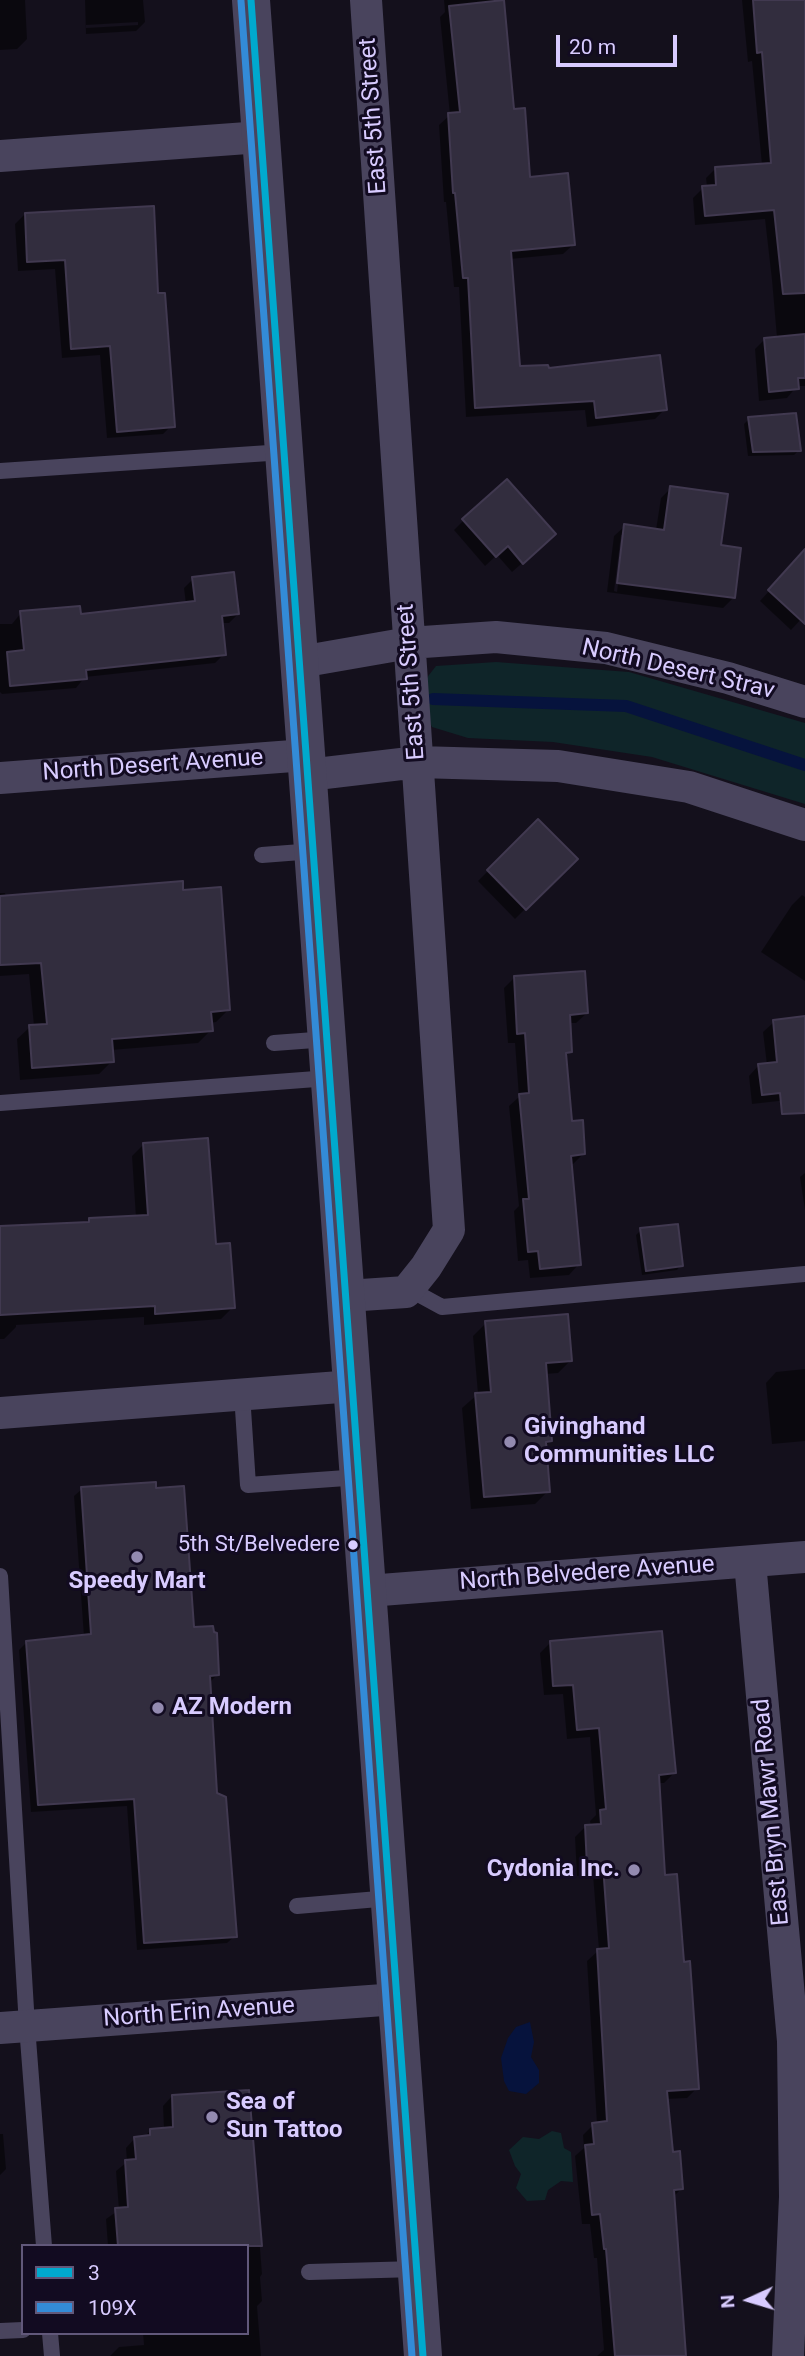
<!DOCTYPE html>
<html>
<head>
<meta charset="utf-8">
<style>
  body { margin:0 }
  #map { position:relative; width:805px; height:2356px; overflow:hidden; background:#14101c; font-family:Roboto,sans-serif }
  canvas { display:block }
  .legend { position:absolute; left:21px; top:2244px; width:228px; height:91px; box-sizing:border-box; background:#120b21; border:2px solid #61587a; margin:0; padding:9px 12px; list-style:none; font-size:21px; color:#d8cbff }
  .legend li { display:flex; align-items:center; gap:14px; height:35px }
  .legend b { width:35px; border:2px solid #61587a }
  .north { position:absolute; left:714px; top:2265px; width:70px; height:70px; -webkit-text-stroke:5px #120b21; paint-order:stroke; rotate:266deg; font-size:19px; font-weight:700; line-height:28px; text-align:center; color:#d8cbff }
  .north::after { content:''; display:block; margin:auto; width:24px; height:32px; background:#d8cbff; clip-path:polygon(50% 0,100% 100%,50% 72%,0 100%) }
  .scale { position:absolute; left:556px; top:35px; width:121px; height:32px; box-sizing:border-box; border:4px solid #d8cbff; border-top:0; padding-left:9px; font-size:21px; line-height:24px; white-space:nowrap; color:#d8cbff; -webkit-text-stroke:5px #120b21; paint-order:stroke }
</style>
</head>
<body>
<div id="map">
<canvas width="805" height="2356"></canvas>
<ul class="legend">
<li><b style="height:9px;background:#00a9ce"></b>3</li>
<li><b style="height:9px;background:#338bd7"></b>109X</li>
</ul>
<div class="north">N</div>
<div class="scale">20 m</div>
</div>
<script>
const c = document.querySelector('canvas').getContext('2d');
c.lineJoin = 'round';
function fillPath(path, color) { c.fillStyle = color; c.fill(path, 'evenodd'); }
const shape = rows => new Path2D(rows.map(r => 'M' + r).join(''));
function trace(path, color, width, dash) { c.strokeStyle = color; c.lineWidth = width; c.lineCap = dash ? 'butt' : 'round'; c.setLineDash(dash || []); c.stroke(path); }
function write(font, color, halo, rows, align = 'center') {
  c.font = font + ' Roboto,sans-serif'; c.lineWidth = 6; c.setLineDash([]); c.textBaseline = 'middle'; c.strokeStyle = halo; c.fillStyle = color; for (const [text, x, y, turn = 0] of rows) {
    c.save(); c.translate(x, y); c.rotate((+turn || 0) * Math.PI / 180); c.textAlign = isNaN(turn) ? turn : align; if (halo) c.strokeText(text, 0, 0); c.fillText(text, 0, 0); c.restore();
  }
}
fillPath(shape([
  [496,662,629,672,805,723,805,804,652,757,553,742,468,738,432,727,423,707,422,684,436,666],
  [552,2131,561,2133,564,2148,571,2152,573,2182,561,2181,548,2190,545,2200,527,2201,516,2188,521,2174,515,2166,509,2150,523,2137,539,2139]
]), '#0f2529');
fillPath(shape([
  [530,2022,534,2042,531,2057,539,2070,539,2083,526,2094,509,2091,504,2081,501,2058,508,2038,516,2027]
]), '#06133d');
fillPath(shape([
  [0,0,25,0,27,39,17,49,0,50],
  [85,0,143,0,145,22,136,31,86,34],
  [138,22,138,25,86,28,86,25],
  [444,0,502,0,513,110,528,179,573,245,563,254,510,259,519,368,665,409,655,419,587,427,585,410,466,417,459,287,454,287,446,202,444,202,439,125,450,115,440,17,445,12],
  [742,0,803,0,805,26,805,386,797,386,787,398,759,401,755,349,765,339,777,338,772,280,765,219,695,225,693,198,703,188,707,187,706,178,716,168,762,165,752,61,748,62],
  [25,214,157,295,173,424,163,434,107,438,100,355,62,358,55,269,18,271,15,224],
  [749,419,799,450,794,455,748,456,744,424],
  [671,488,720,547,733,598,723,608,607,592,614,536,625,526,656,530,661,498],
  [621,535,624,535,617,592,614,591],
  [464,520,544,544,512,572,497,555,485,566,454,530],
  [805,551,805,615,791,630,760,601],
  [193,579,238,614,229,623,221,623,224,654,215,663,85,677,76,688,2,694,0,692,0,624,12,624,21,613,79,616,186,604,184,588],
  [538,821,575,859,515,919,478,881],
  [182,892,228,1010,216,1022,210,1023,211,1030,198,1043,111,1050,112,1061,99,1074,20,1080,17,1039,30,1027,34,1026,29,974,0,976,0,893,5,893,6,897],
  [802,895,805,897,805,981,761,952,792,905],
  [515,977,587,1013,576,1023,568,1023,570,1052,565,1057,571,1123,584,1153,573,1164,570,1164,579,1264,569,1275,530,1278,528,1260,518,1261,514,1211,519,1206,509,1106,519,1097,515,1043,508,1043,504,988],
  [805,1018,805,1098,752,1104,749,1076,759,1065,767,1065,763,1032,774,1022],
  [144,1144,214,1246,233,1307,221,1319,144,1325,144,1317,16,1325,16,1327,4,1339,0,1339,0,1228,86,1224,90,1220,136,1218,132,1156],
  [805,1173,805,1210,800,1177],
  [641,1230,681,1265,677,1270,642,1275,636,1235],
  [486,1323,571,1360,558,1373,545,1374,551,1441,544,1447,548,1491,535,1504,471,1509,462,1408,478,1394,473,1336],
  [805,1369,805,1441,772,1444,766,1383,776,1372],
  [82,1489,192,1628,217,1675,209,1683,215,1795,235,1936,227,1943,137,1950,127,1806,31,1812,19,1650,27,1642,84,1637,74,1496],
  [550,1643,674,1773,664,1783,657,1783,663,1876,682,1964,697,2088,687,2098,666,2099,671,2153,682,2188,673,2197,684,2356,597,2356,604,2350,597,2258,594,2258,590,2224,582,2224,575,2156,584,2148,583,2135,593,2125,597,2124,587,1961,599,1950,593,1875,577,1876,575,1837,585,1827,591,1827,590,1821,596,1815,590,1737,567,1739,563,1694,544,1695,540,1653],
  [248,2092,262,2274,260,2277,262,2301,257,2306,261,2356,110,2356,119,2347,144,2345,143,2333,247,2333,247,2246,108,2246,106,2219,119,2210,116,2171,127,2162,126,2148,135,2138,143,2138,151,2130,164,2129,163,2106,172,2096],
  [0,2134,3,2134,6,2169,0,2175]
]), '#0007');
trace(shape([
  [433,699,626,706,805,765]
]), '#06133d', 12);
const building = shape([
  [504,0,514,109,525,108,530,177,568,173,575,245,511,251,520,366,548,365,549,368,660,355,667,410,596,418,594,401,475,408,468,278,463,278,455,193,453,193,448,113,460,112,449,6,504,0],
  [753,0,805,0,805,293,783,294,774,210,705,216,702,186,716,185,715,167,771,163,762,52,757,53,753,0],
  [154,206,158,293,165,293,175,427,117,432,110,346,71,349,65,260,27,262,25,213,154,206],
  [805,334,805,378,798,378,799,389,769,392,764,338,805,334],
  [796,413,801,451,753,452,748,417,796,413],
  [507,479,556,534,523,564,508,546,496,557,462,519,507,479],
  [670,486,728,494,721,545,741,548,735,598,617,583,624,524,664,530,670,486],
  [805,549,805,624,768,590,805,549],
  [234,572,239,614,222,616,226,655,86,670,87,679,10,686,7,652,24,650,20,611,80,606,81,614,195,601,192,577,234,572],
  [538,819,578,859,526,910,487,870,538,819],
  [183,881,183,890,221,887,230,1010,211,1012,213,1031,112,1039,114,1062,32,1068,29,1025,47,1024,41,963,0,965,0,896,183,881],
  [585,971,588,1013,570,1015,572,1052,566,1053,572,1121,583,1120,585,1154,571,1156,581,1265,540,1269,538,1251,528,1252,523,1199,529,1199,519,1094,529,1093,525,1033,517,1034,514,976,585,971],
  [805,1016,805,1113,782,1114,780,1093,762,1095,758,1064,777,1062,773,1020,805,1016],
  [208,1138,216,1244,230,1243,235,1308,155,1314,155,1306,0,1315,0,1226,89,1222,89,1218,148,1215,143,1143,208,1138],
  [678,1224,683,1266,646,1271,640,1228,678,1224],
  [568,1314,572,1361,546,1363,552,1441,546,1442,550,1492,484,1497,475,1393,491,1392,485,1321,568,1314],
  [156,1482,156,1488,184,1486,194,1627,213,1626,214,1632,217,1633,219,1675,210,1676,217,1793,226,1797,237,1937,144,1943,134,1799,38,1805,26,1641,91,1634,81,1487,156,1482],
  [662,1631,676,1773,659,1775,665,1875,677,1874,684,1962,690,1961,699,2089,667,2091,673,2152,680,2151,683,2189,674,2190,686,2356,615,2356,606,2249,604,2249,600,2214,592,2215,585,2145,594,2144,592,2123,607,2121,597,1949,609,1948,603,1865,587,1866,585,1825,601,1824,600,1810,606,1809,599,1728,577,1730,573,1685,553,1686,550,1641,662,1631],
  [249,2090,262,2246,118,2246,115,2208,128,2207,125,2160,136,2159,134,2137,150,2135,150,2129,173,2127,172,2095,249,2090]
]);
fillPath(building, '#322d3e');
trace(building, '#413950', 2);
trace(shape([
  [0,471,284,452],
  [262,855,314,851],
  [274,1043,328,1039],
  [0,1103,329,1078],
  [409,1289,442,1307,805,1274],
  [242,1394,248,1485,360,1477],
  [0,1576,27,2026,44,2246],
  [297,1906,390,1898],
  [309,2272,416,2269],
  [0,2331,23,2330],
  [50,2333,52,2356]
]), '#49445d', 16);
trace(shape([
  [0,156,261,137],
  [300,662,409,643,496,637,606,648,728,678,805,702],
  [308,775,418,762,558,766,689,787,805,825],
  [0,778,306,755],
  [347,1296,406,1292,426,1267,449,1230,366,0],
  [0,1413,353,1386],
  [750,1562,793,2041,795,2197,788,2356],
  [368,1591,805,1557],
  [0,2028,397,1999]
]), '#49445d', 32);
trace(shape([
  [251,0,423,2356]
]), '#49445d', 38);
trace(shape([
  [251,0,423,2356]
]), '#00a9ce', 7);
trace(shape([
  [241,1,412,2356]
]), '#338bd7', 7);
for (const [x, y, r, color] of [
  [510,1442,7,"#938ab0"],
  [353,1545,6,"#d8cbff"],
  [137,1557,7,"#938ab0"],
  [158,1708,7,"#938ab0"],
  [634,1870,7,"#938ab0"],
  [212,2117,7,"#938ab0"]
]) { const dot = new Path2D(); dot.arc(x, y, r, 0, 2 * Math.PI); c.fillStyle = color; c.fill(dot); trace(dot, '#120b21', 2.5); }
write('22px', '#d8cbff', '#120b21', [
  ["5th St/Belvedere",340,1545]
], 'right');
write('24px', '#d8cbff', '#120b21', [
  ["East 5th Street",374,116,-94],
  ["North Desert Strav",678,670,13],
  ["East 5th Street",412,682,-94],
  ["North Desert Avenue",153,766,-4],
  ["North Belvedere Avenue",587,1574,-4],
  ["East Bryn Mawr Road",772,1812,-95],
  ["North Erin Avenue",199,2013,-4]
]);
write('bold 24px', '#d8cbff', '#120b21', [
  ["Givinghand",524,1428],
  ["Communities LLC",524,1456],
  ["Speedy Mart",137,1582,"center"],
  ["AZ Modern",172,1708],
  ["Cydonia Inc.",620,1870,"right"],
  ["Sea of",226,2103],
  ["Sun Tattoo",226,2131]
], 'left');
</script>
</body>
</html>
